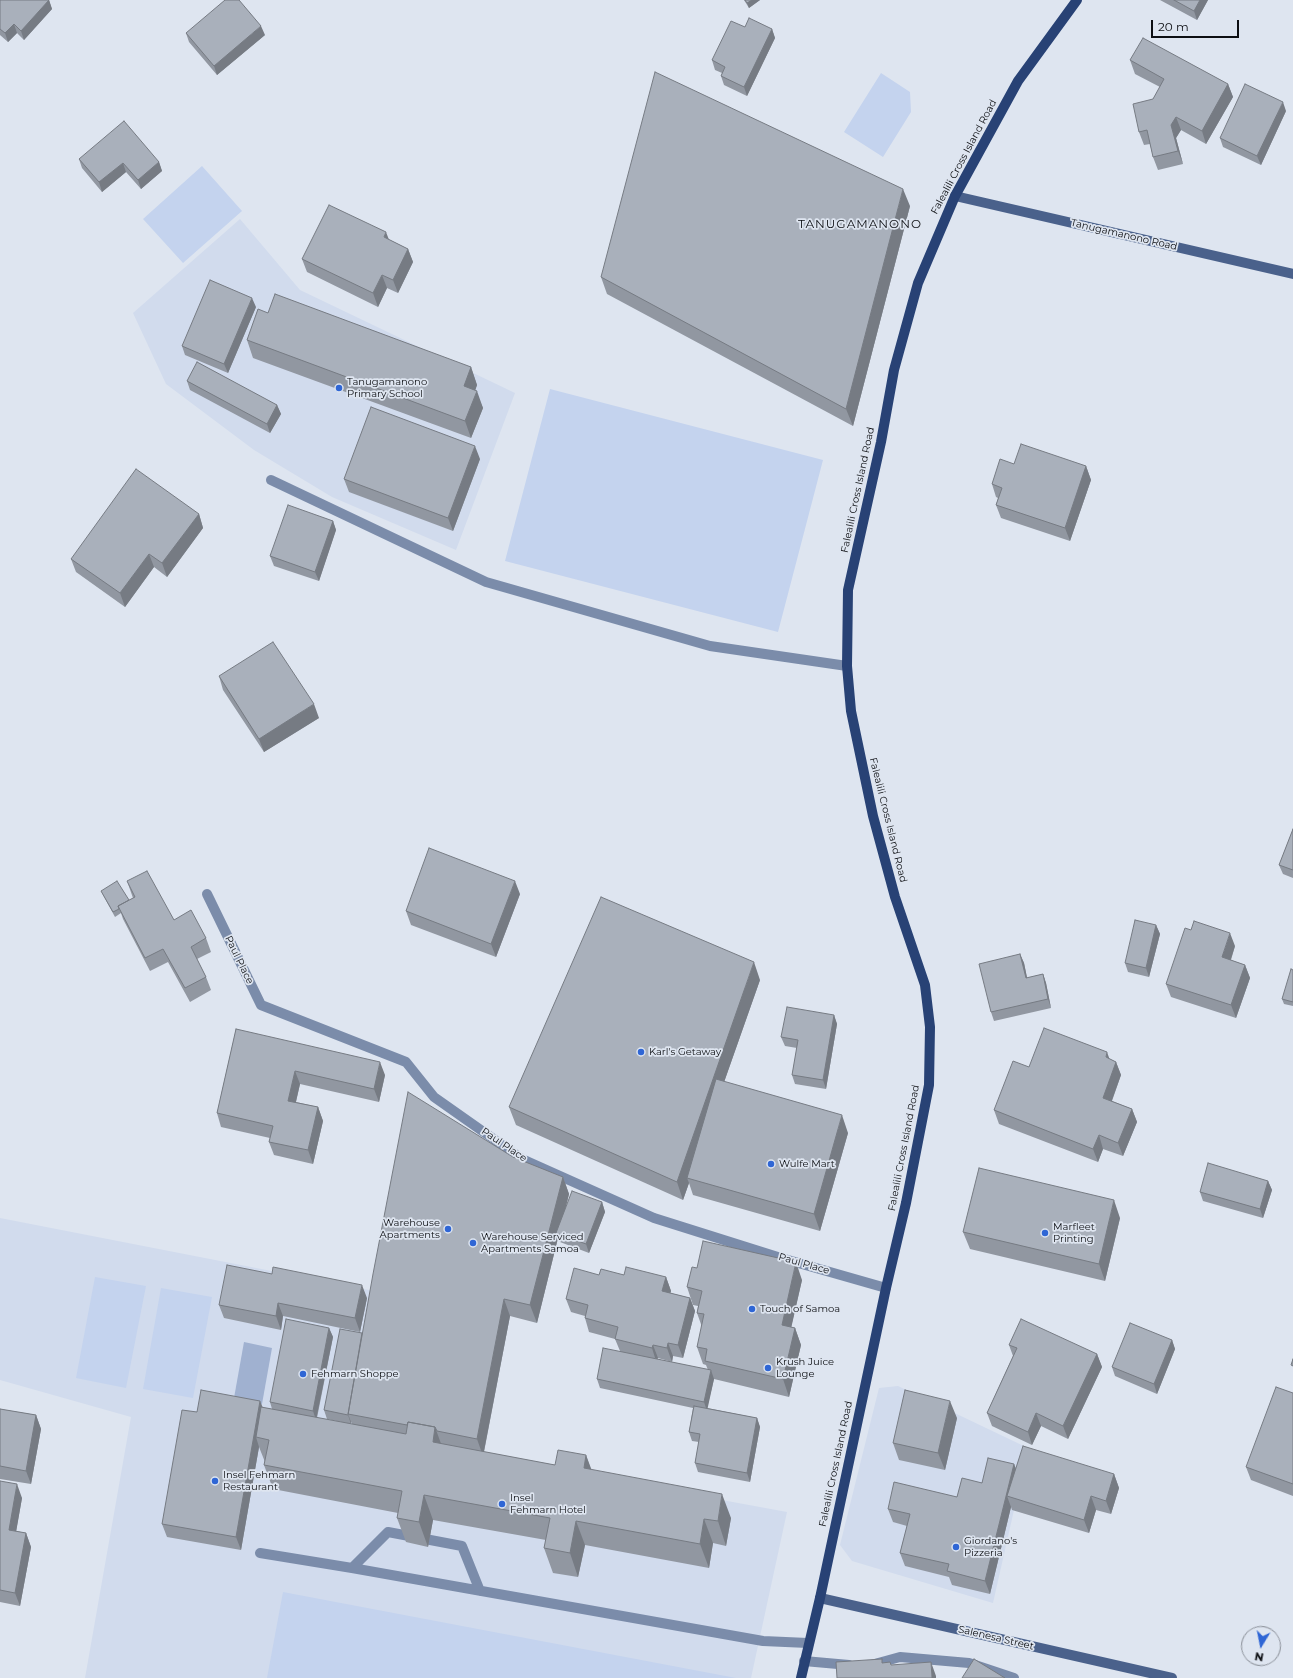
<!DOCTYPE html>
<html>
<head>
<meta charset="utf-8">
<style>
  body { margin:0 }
  #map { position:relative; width:1293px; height:1678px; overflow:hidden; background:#dee5f0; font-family:Montserrat,sans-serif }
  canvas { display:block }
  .north { position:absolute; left:1241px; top:1626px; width:40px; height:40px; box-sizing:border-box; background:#dee5f0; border:1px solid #8a8f98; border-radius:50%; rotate:190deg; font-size:11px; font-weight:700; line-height:16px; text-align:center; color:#0d0f13 }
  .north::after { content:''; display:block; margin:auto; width:14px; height:18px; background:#2f66d5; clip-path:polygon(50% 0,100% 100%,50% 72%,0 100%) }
  .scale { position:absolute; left:1151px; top:20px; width:88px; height:18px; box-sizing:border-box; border:2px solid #0d0f13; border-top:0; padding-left:5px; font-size:12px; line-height:14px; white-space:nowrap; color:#0d0f13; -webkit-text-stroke:3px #dee5f0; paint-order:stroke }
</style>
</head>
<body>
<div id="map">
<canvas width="1293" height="1678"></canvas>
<div class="north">N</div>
<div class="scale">20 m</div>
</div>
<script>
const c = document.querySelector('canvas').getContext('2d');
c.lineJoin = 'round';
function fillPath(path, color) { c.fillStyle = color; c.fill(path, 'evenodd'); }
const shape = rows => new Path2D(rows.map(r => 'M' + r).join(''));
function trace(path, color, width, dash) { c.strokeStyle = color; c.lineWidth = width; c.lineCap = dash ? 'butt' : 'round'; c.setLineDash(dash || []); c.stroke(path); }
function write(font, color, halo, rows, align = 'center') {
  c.font = font + ' Montserrat,sans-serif'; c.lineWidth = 3.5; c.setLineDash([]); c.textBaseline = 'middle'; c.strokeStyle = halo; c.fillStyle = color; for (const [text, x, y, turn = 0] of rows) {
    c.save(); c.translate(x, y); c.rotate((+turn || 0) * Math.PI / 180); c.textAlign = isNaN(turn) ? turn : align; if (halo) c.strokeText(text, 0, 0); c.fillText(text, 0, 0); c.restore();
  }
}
fillPath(shape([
  [240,219,300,290,515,393,456,550,332,497,254,450,166,384,133,313],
  [0,1218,379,1292,483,1456,787,1512,751,1678,85,1678,131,1417,0,1380],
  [898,1386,1028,1448,993,1603,852,1561,840,1545,879,1388]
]), '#d1dbed');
fillPath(shape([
  [881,73,910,92,911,112,883,157,844,132],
  [202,166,242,211,183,263,143,219],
  [550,389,823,460,778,632,505,561],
  [95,1277,146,1286,126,1388,76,1378],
  [161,1288,212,1297,193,1398,143,1389],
  [283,1592,736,1678,267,1678]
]), '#c4d3ee');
fillPath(shape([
  [244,1342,272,1348,262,1404,234,1398]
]), '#a0b1d0');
trace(shape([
  [260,1553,352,1568,763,1641,808,1643],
  [352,1568,388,1532,462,1546,480,1591],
  [804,1661,849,1665],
  [871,1665,900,1657,969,1663,1014,1678]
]), '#7b8caa', 10);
trace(shape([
  [271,480,486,582,710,646,847,666],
  [207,894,261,1005,406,1062,434,1097,522,1159,654,1218,781,1258,886,1288]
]), '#7b8caa', 10);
trace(shape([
  [955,196,1293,274],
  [820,1598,1172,1678]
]), '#4a618b', 10);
trace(shape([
  [801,1678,820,1598,886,1288,906,1203,929,1085,930,1027,925,985,895,897,873,816,851,711,847,666,848,590,881,442,894,370,918,283,955,196,1018,81,1077,0]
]), '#284275', 10);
fillPath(shape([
  [0,0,49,0,52,9,24,40,17,33,8,42,0,35],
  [744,0,760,0,749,8],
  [1160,0,1208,0,1197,20],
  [745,27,772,29,775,38,747,96,724,85,721,76,722,73,715,70,712,60],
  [186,33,265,35,217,75,189,42],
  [1130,60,1228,84,1233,97,1206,144,1181,130,1176,138,1183,164,1158,170,1153,157,1150,144,1144,145,1139,132,1153,99,1160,87,1135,74],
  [1286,111,1261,165,1223,147,1220,138],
  [79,159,159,162,162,171,141,189,126,172,102,192,82,168],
  [910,206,853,426,607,294,601,277],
  [388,239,408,249,413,262,398,293,387,288,378,307,307,272,302,259],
  [256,307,228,373,185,355,182,346],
  [268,313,471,367,477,385,475,390,483,408,471,438,253,358,247,340],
  [187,381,277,405,281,414,270,433,190,390],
  [480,459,453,531,349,492,344,479],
  [1014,464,1086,466,1091,480,1070,541,1001,518,996,505,998,498,996,497,992,484],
  [199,514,203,528,167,577,154,567,125,607,76,572,71,559],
  [333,521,336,530,319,581,274,566,270,556],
  [219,676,319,718,264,752,223,690],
  [1293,829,1293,878,1283,874,1279,865],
  [127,881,174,920,206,938,211,952,197,959,206,977,211,990,190,1002,168,962,150,971,123,919,121,913,115,917,103,895,101,891,129,900,133,898],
  [520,894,496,957,411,925,406,911],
  [1156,925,1160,934,1149,977,1128,972,1125,963],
  [1235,946,1231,960,1245,965,1250,978,1236,1018,1171,997,1166,984],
  [1020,954,1024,963,1027,978,1043,974,1046,983,1051,1008,994,1021,991,1012],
  [1293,970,1293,1006,1284,1004,1282,999],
  [760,980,724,1082,848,1133,820,1231,693,1195,689,1183,683,1200,516,1125,509,1107],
  [834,1015,837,1024,826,1089,795,1084,792,1075,797,1048,785,1046,781,1037],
  [236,1029,385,1075,379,1102,300,1084,296,1102,318,1107,323,1121,313,1164,274,1155,269,1142,270,1138,221,1127,217,1113],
  [1110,1059,1116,1062,1121,1075,1112,1101,1132,1109,1137,1122,1123,1156,1103,1149,1098,1162,999,1124,994,1110,1029,1067],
  [513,1157,563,1177,569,1194,566,1207,602,1202,605,1212,589,1253,560,1242,558,1238,537,1323,510,1316,484,1452,555,1465,586,1455,591,1470,731,1518,726,1546,713,1543,709,1568,585,1545,578,1577,553,1573,544,1548,546,1540,433,1520,428,1547,406,1542,397,1518,398,1513,273,1489,264,1465,265,1462,259,1447,241,1550,167,1537,162,1524,197,1412,260,1401,263,1408,272,1409,270,1402,329,1328,333,1337,317,1418,352,1424,351,1422,351,1424,327,1419,324,1410,362,1333],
  [1268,1181,1272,1190,1263,1218,1203,1201,1200,1192],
  [1120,1218,1105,1281,970,1249,963,1232],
  [697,1268,802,1280,791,1327,795,1328,801,1345,789,1397,714,1379,707,1408,757,1418,760,1427,750,1482,698,1472,695,1463,699,1442,692,1441,689,1432,693,1408,600,1388,597,1379,620,1351,615,1339,589,1332,585,1318,585,1316,571,1312,566,1299,599,1275,624,1275,666,1277,671,1291,670,1293,690,1298,695,1311,683,1358,673,1356,672,1362,658,1358,657,1359,708,1370,706,1365,703,1364,697,1347,702,1327,697,1313,698,1306,693,1305,687,1287],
  [367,1298,360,1332,283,1316,281,1330,224,1318,219,1305],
  [1172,1340,1175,1349,1157,1394,1115,1376,1112,1367],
  [1009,1345,1097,1354,1102,1367,1068,1439,1041,1426,1032,1445,992,1426,987,1413,1013,1356],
  [1293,1393,1293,1496,1251,1480,1246,1467],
  [0,1409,36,1415,41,1429,31,1484,0,1479],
  [957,1418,945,1470,899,1460,893,1443],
  [1014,1464,1016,1469,1114,1474,1119,1488,1111,1514,1096,1510,1089,1533,1012,1510,1011,1507,990,1594,952,1585,949,1577,905,1566,900,1553,907,1526,893,1522,888,1509,957,1497],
  [0,1481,22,1498,16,1531,26,1533,31,1547,20,1606,0,1602]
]), '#9197a1');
fillPath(shape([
  [49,0,52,9,24,40,21,31],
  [752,0,760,0,749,8,747,3],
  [1200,0,1208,0,1197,20,1194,11],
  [14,24,17,33,8,42,5,33],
  [261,26,265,35,217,75,214,66],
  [772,29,775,38,747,96,744,87],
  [1228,84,1233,97,1206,144,1202,131],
  [1283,102,1286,111,1261,165,1257,156],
  [1176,117,1181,130,1176,138,1183,164,1178,151,1171,125],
  [159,162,162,171,141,189,138,180],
  [123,163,126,172,102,192,99,182],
  [903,189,910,206,853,426,846,409],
  [386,232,391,245,384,237],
  [408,249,413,262,398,293,393,280],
  [382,275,387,288,378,307,373,293],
  [252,298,256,307,228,373,224,364],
  [471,367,477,385,471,403,464,386],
  [477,391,483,408,471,438,465,421],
  [277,405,281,414,270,433,267,424],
  [475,446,480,459,453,531,448,518],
  [1086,466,1091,480,1070,541,1065,528],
  [199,514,203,528,167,577,162,563],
  [333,521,336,530,319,581,315,572],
  [149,554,154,567,125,607,120,593],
  [314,704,319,718,264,752,259,739],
  [515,881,520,894,496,957,491,944],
  [1156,925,1160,934,1149,977,1146,968],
  [1230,933,1235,946,1227,971,1222,957],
  [1020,954,1024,963,1029,987,1026,978],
  [754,962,760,980,690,1179,687,1178,689,1183,683,1200,677,1182],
  [1245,965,1250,978,1236,1018,1231,1005],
  [1043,974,1046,983,1051,1008,1048,999],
  [834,1015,837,1024,826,1089,823,1080],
  [1107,1052,1112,1066,1106,1057],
  [380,1062,385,1075,379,1102,374,1089],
  [1116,1062,1121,1075,1108,1111,1103,1098],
  [295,1071,300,1084,293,1114,288,1101],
  [318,1107,323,1121,313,1164,308,1150],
  [1132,1109,1137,1122,1123,1156,1118,1143],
  [842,1115,848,1133,820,1231,814,1214],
  [1099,1135,1103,1149,1098,1162,1093,1149],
  [563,1177,569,1194,559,1234,556,1233,558,1238,537,1323,530,1305],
  [1268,1181,1272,1190,1263,1218,1260,1209],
  [1114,1200,1120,1218,1105,1281,1099,1264],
  [602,1202,605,1212,589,1253,586,1244],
  [796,1262,802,1280,788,1342,782,1325],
  [666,1277,671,1291,667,1305,662,1291],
  [362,1285,367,1298,360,1332,355,1318],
  [690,1298,695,1311,683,1358,678,1345],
  [504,1299,510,1316,483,1456,477,1439],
  [278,1303,283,1316,281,1330,276,1316],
  [329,1328,333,1337,316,1420,313,1411],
  [795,1328,801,1345,789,1397,783,1379],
  [1172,1340,1175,1349,1157,1394,1154,1384],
  [668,1343,673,1356,672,1362,667,1348],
  [653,1345,658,1358,656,1361,652,1348],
  [1097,1354,1102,1367,1068,1439,1063,1426],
  [711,1370,714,1379,707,1411,704,1402],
  [260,1401,265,1414,256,1437,259,1447,241,1550,236,1537],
  [950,1401,957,1418,945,1470,938,1453],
  [1036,1413,1041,1426,1032,1445,1028,1432],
  [348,1414,351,1422,351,1424,348,1415],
  [36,1415,41,1429,31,1484,26,1471],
  [757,1418,760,1427,750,1482,747,1473],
  [435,1427,444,1452,433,1442],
  [586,1455,595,1479,584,1468],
  [1014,1464,1019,1477,1007,1496,1011,1507,990,1594,985,1581],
  [1114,1474,1119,1488,1111,1514,1106,1501],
  [17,1484,22,1498,14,1544,9,1530],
  [722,1494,731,1518,726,1546,718,1521],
  [424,1495,433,1520,428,1547,419,1522],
  [1091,1496,1096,1510,1089,1533,1084,1520],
  [704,1519,713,1543,709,1568,700,1544],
  [576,1521,585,1545,578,1577,570,1553],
  [26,1533,31,1547,20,1606,15,1593],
  [931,1662,936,1676,936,1678,932,1678]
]), '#767b83');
const building = shape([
  [0,0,49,0,21,31,14,24,5,33,0,29,0,0],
  [225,0,239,0,261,26,214,66,186,33,225,0],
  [745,0,752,0,747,3,745,0],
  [1174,0,1200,0,1194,11,1174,0],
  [749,18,772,29,744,87,721,76,725,67,712,60,731,21,745,27,749,18],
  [1143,38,1228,84,1202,131,1176,117,1171,125,1178,151,1153,157,1147,130,1139,132,1133,104,1153,99,1164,79,1130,60,1143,38],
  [655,72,903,189,846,409,601,277,655,72],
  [1245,84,1283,102,1257,156,1220,138,1245,84],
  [124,121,159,162,138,180,123,163,99,182,79,159,124,121],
  [329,205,386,232,384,237,408,249,393,280,382,275,373,293,302,259,329,205],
  [210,280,252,298,224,364,182,346,210,280],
  [275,294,471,367,464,386,477,391,465,421,247,340,258,309,268,313,275,294],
  [197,362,277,405,267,424,187,381,197,362],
  [371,407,475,446,448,518,344,479,371,407],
  [1021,444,1086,466,1065,528,996,505,1002,488,992,484,1000,459,1014,464,1021,444],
  [136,469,199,514,162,563,149,554,120,593,71,559,136,469],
  [288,505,333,521,315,572,270,556,288,505],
  [273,642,314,704,259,739,219,676,273,642],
  [1293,829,1293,870,1279,865,1293,829],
  [429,848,515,881,491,944,406,911,429,848],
  [147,871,174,920,191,910,206,938,191,947,206,977,185,988,163,949,145,958,118,906,135,897,127,881,147,871],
  [117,881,129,900,118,906,119,909,113,912,101,891,117,881],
  [601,897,754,962,677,1182,509,1107,601,897],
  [1135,920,1156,925,1146,968,1125,963,1135,920],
  [1194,921,1230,933,1222,957,1245,965,1231,1005,1166,984,1185,928,1191,930,1194,921],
  [1020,954,1026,978,1043,974,1048,999,991,1012,979,964,1020,954],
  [1291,969,1293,970,1293,1002,1282,999,1291,969],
  [787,1007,834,1015,823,1080,792,1075,798,1040,781,1037,787,1007],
  [1044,1028,1107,1052,1106,1057,1116,1062,1103,1098,1132,1109,1118,1143,1099,1135,1093,1149,994,1110,1013,1061,1029,1067,1044,1028],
  [236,1029,380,1062,374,1089,295,1071,288,1101,318,1107,308,1150,269,1142,273,1126,217,1113,236,1029],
  [716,1079,842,1115,814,1214,687,1178,716,1079],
  [408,1092,513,1157,563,1177,530,1305,504,1299,477,1439,437,1431,435,1427,408,1422,407,1425,348,1414,373,1274,408,1092],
  [1208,1163,1268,1181,1260,1209,1200,1192,1208,1163],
  [979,1168,1114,1200,1099,1264,963,1232,979,1168],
  [572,1191,602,1202,586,1244,556,1233,572,1191],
  [703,1241,796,1262,782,1325,795,1328,783,1379,705,1361,707,1349,697,1347,704,1314,697,1313,702,1291,687,1287,692,1267,697,1268,703,1241],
  [227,1265,272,1274,273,1267,362,1285,355,1318,278,1303,276,1316,219,1305,227,1265],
  [626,1267,666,1277,662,1291,690,1298,678,1345,668,1343,667,1348,653,1345,652,1348,615,1339,618,1327,585,1318,588,1305,566,1299,574,1268,599,1275,601,1269,624,1275,626,1267],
  [286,1319,329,1328,313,1411,270,1402,286,1319],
  [1021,1319,1097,1354,1063,1426,1036,1413,1028,1432,987,1413,1017,1348,1009,1345,1021,1319],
  [1130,1323,1172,1340,1154,1384,1112,1367,1130,1323],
  [340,1329,362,1333,348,1415,324,1410,340,1329],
  [603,1348,711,1370,704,1402,597,1379,603,1348],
  [1293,1359,1293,1366,1291,1365,1293,1359],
  [1276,1387,1293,1393,1293,1484,1246,1467,1276,1387],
  [201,1390,260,1401,236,1537,162,1524,182,1410,197,1412,201,1390],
  [905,1390,950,1401,938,1453,893,1443,905,1390],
  [694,1406,757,1418,747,1473,695,1463,700,1434,689,1432,694,1406],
  [261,1407,406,1434,408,1422,435,1427,433,1442,555,1465,558,1450,586,1455,584,1468,722,1494,718,1521,704,1519,700,1544,576,1521,570,1553,544,1548,550,1518,424,1495,419,1522,397,1518,402,1491,264,1465,269,1440,256,1437,261,1407],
  [0,1409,36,1415,26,1471,0,1466,0,1409],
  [1023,1446,1114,1474,1106,1501,1091,1496,1084,1520,1007,1496,1023,1446],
  [988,1458,1014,1464,985,1581,947,1571,949,1564,900,1553,910,1514,888,1509,894,1482,957,1497,962,1478,982,1483,988,1458],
  [0,1481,17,1484,9,1530,26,1533,15,1593,0,1590,0,1481],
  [882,1659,882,1663,890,1662,891,1665,931,1662,932,1678,837,1678,836,1662,882,1659],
  [974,1659,1005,1678,962,1678,974,1659]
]);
fillPath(building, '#a9b0bb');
trace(building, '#767b83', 1);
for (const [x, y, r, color] of [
  [339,388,4,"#2f66d5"],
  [641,1052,4,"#2f66d5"],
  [771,1164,4,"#2f66d5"],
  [448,1229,4,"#2f66d5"],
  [1045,1233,4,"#2f66d5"],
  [473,1243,4,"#2f66d5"],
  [752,1309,4,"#2f66d5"],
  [768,1368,4,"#2f66d5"],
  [303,1374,4,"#2f66d5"],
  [215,1481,4,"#2f66d5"],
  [502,1504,4,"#2f66d5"],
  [956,1547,4,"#2f66d5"]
]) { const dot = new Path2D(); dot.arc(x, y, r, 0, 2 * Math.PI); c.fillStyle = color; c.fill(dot); trace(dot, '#dee5f0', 1.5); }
write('10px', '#0d0f13', '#dee5f0', [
  ["Falealili Cross Island Road",964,157,-62],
  ["Tanugamanono Road",1124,235,13],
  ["Falealili Cross Island Road",858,490,-78],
  ["Falealili Cross Island Road",888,820,76],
  ["Paul Place",239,960,64],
  ["Paul Place",504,1145,34],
  ["Falealili Cross Island Road",904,1148,-79],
  ["Paul Place",804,1264,16],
  ["Falealili Cross Island Road",836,1464,-78],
  ["Salenesa Street",996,1638,13]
]);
write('10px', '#0d0f13', '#dee5f0', [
  ["Tanugamanono",347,382],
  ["Primary School",347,394],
  ["Karl's Getaway",649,1052],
  ["Wulfe Mart",779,1164],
  ["Warehouse",440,1223,"right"],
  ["Apartments",440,1235,"right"],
  ["Marfleet",1053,1227],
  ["Printing",1053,1239],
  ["Warehouse Serviced",481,1237],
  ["Apartments Samoa",481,1249],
  ["Touch of Samoa",760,1309],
  ["Krush Juice",776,1362],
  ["Lounge",776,1374],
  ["Fehmarn Shoppe",311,1374],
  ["Insel Fehmarn",223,1475],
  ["Restaurant",223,1487],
  ["Insel",510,1498],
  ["Fehmarn Hotel",510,1510],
  ["Giordano's",964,1541],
  ["Pizzeria",964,1553]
], 'left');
c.letterSpacing = '1px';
write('12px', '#0d0f13', '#dee5f0', [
  ["TANUGAMANONO",860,224]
]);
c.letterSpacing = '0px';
</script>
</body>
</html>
